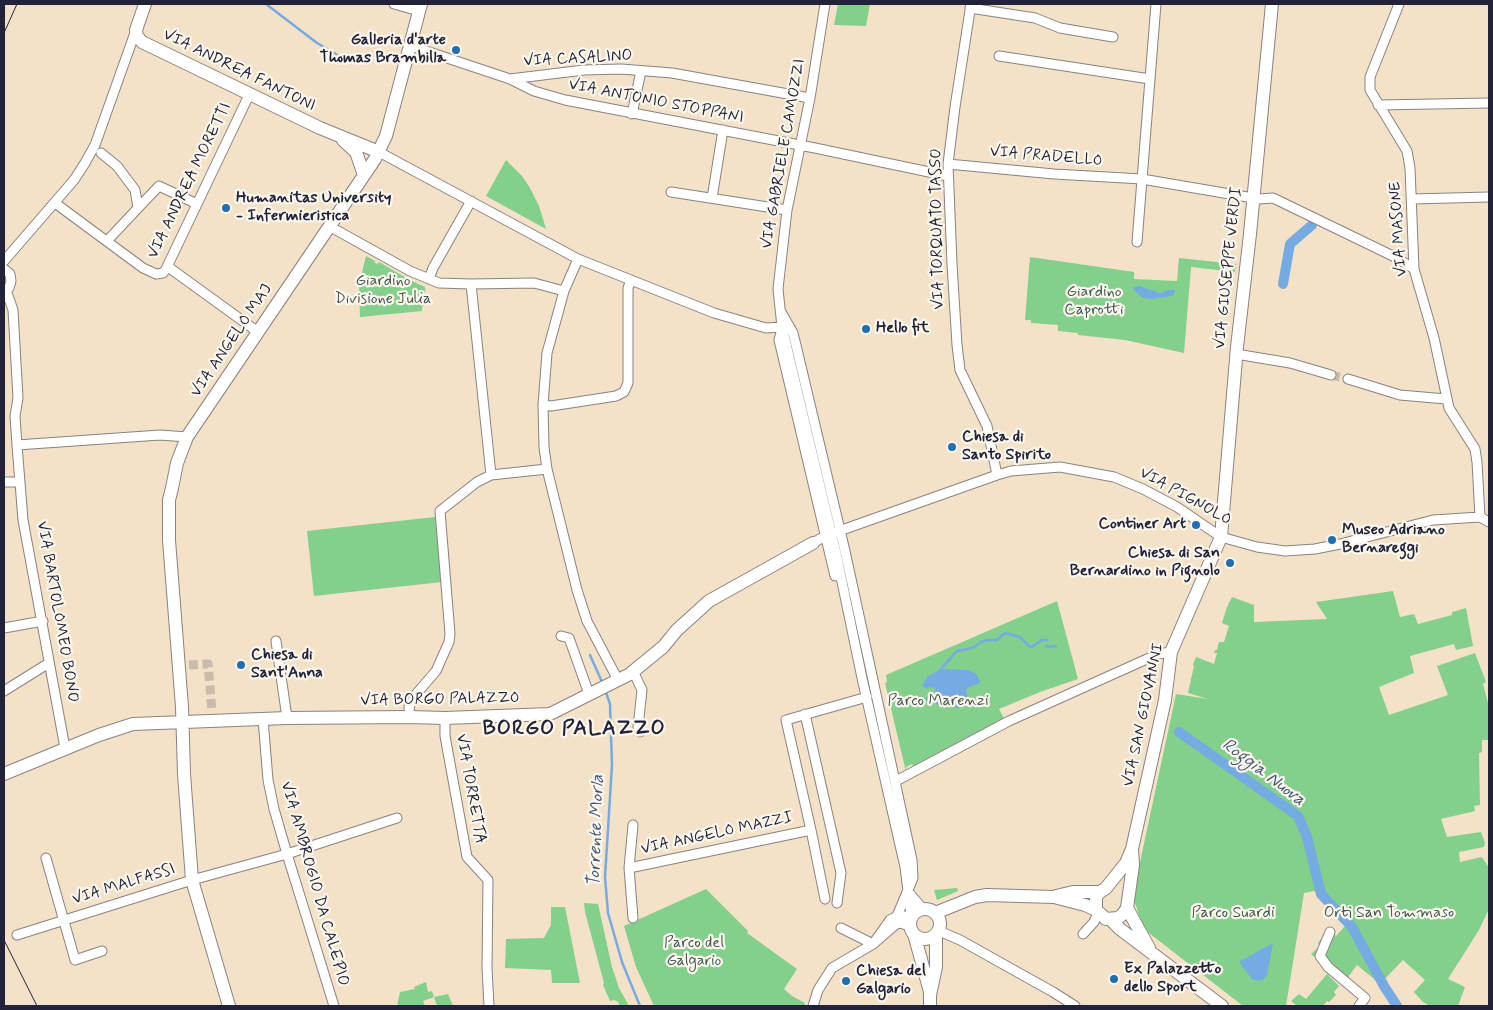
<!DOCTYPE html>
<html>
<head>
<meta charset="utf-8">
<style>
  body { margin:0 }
  #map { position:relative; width:1493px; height:1010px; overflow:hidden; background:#f3e2c7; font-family:Mynerve,sans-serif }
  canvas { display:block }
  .frame { position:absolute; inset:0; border:5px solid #22223b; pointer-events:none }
</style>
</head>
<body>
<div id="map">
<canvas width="1493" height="1010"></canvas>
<div class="frame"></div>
</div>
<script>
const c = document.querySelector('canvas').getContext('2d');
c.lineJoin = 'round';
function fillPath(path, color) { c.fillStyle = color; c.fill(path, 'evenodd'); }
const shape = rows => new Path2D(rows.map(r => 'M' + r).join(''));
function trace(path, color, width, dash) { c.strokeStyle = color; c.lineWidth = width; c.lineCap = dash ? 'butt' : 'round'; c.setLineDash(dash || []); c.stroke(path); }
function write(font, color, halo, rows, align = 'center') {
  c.font = font + ' Mynerve,sans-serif'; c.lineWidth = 4.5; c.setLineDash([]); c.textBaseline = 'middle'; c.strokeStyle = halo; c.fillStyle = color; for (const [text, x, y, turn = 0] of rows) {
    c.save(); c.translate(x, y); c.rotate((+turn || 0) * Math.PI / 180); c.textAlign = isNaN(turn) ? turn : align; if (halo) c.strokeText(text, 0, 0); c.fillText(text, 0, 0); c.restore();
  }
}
fillPath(shape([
  [838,4,870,4,866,26,834,25],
  [506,160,522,176,530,188,539,206,546,229,486,196],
  [366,256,375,261,374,262,377,264,379,262,408,279,408,281,411,283,412,281,425,287,426,303,422,307,422,311,360,317,359,285],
  [1030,257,1134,272,1134,279,1177,281,1179,258,1236,264,1235,272,1191,267,1184,353,1125,340,1078,335,1078,333,1058,331,1058,325,1031,323,1031,320,1025,320],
  [435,517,442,582,314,596,307,531],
  [1393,591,1400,617,1414,614,1418,624,1452,615,1452,612,1466,608,1473,646,1456,650,1454,644,1410,656,1414,673,1379,687,1389,715,1448,695,1437,666,1475,653,1486,682,1483,684,1489,707,1489,740,1482,740,1482,752,1479,753,1480,805,1474,806,1475,811,1441,819,1447,837,1481,832,1485,843,1484,847,1459,852,1460,862,1482,857,1489,868,1489,909,1479,930,1448,979,1465,987,1458,1006,1430,1006,1423,1002,1414,992,1425,980,1403,960,1380,984,1357,965,1348,977,1338,976,1311,954,1320,946,1318,943,1329,928,1336,936,1347,924,1314,891,1304,893,1286,1006,1243,1006,1149,933,1141,921,1134,900,1134,893,1142,853,1176,694,1208,699,1188,693,1194,666,1193,665,1196,657,1214,664,1217,653,1214,653,1215,650,1217,650,1219,642,1224,642,1229,626,1222,623,1227,607,1232,597,1254,605,1254,622,1327,619,1316,602],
  [1057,601,1078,679,1040,692,999,709,1004,718,914,768,912,764,906,767,906,772,885,683,887,682,886,675],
  [957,888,958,891,937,900,934,890],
  [706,889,748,931,747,933,797,969,784,989,792,996,805,1003,805,1006,654,1006,636,967,624,926],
  [584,903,598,904,612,967,619,988,629,1006,620,1006,618,1002,614,1000,610,1001,603,985,604,983,585,912],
  [551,907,565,907,580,983,552,983,551,970,505,968,506,939,544,938,551,925],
  [1327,974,1339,986,1334,992,1336,995,1329,1002,1327,1001,1323,1006,1297,1006,1291,1001,1299,994,1306,999],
  [426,982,428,992,432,991,434,997,448,994,453,1006,437,1006,434,997,423,1001,425,1006,397,1006,400,992,415,989,414,987]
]), '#83cf8c');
fillPath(shape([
  [1139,286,1160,293,1169,290,1175,290,1175,292,1172,296,1150,299,1143,298,1134,290,1133,288,1135,287],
  [941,669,968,670,976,674,980,681,978,684,967,688,966,690,968,700,965,705,958,708,936,704,935,689,930,687,927,689,922,686,927,677],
  [1273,943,1267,975,1264,979,1258,981,1252,979,1239,962]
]), '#76aae3');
trace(shape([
  [266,4,317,43,351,63],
  [1046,646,1049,647,1056,646],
  [590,655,602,682],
  [941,669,957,651,972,648,983,641,989,640,997,640,1005,633,1020,637,1029,646,1032,647,1042,640,1047,640],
  [605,690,610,704,612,765,605,877,608,913,622,962,640,1006],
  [927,699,935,694],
  [916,701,925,699]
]), '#76aae3', 2.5);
trace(shape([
  [1283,284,1290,244,1312,225],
  [1179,732,1298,816,1307,837,1321,894,1352,927,1384,986,1397,1006]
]), '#76aae3', 10);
trace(shape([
  [1331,375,1348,379],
  [189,665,208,664,212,711]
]), '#c9bcab', 9, [9, 4.5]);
const street = shape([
  [394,4,419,11],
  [825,4,810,98,787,210,778,289,782,327,836,553,862,678,905,867,911,916,897,916,890,920,873,944],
  [971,4,955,107,948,164,952,264,957,345,960,370,987,426,997,475],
  [1399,4,1370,77,1370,90,1407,151,1410,168,1414,269,1434,338,1449,408,1475,449,1477,462,1480,517],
  [970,8,1035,18,1060,28,1113,37],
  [411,46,510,79,584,70,621,69,672,73,810,98],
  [999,56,1150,79],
  [510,79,534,91,565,100,815,148,948,176],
  [1378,105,1489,103],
  [632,114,641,71],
  [379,152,578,259,714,313,766,328,782,327,786,330],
  [101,153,117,166,135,190,138,208,159,186,197,204],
  [948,164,1054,174,1142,179,1259,199,1273,198,1397,258,1414,269],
  [671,192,787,210],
  [712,198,723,130],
  [1412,199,1489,197],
  [55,203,143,268,156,274,163,273,166,269,250,93],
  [329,226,410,271,439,283,471,284,534,283,564,291],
  [107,241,138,208],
  [1137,242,1156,4],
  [578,259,564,291,547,353,543,405,544,447,547,469,577,590,587,621,618,680],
  [4,261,74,180,85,163,95,145,136,30],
  [168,265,171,269,258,332],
  [4,269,10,274,11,281,9,288,4,291],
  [429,279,433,268,471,201],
  [471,284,491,475],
  [6,290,13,310,18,398,15,416,17,445,23,520,65,748],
  [781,312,793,333,795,341,845,551,912,860,913,878,897,916],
  [782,329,779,340,835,576],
  [1236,354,1290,363,1331,375],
  [1348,379,1400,395,1446,399],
  [543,405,551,406,616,396,624,392,628,383,628,288,631,280],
  [17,445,160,435,187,437],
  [4,482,20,482],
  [813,543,825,536,997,475,1011,471,1060,467,1114,477,1143,489,1177,507,1221,537,1257,547,1285,551,1315,549,1340,544,1433,520,1480,517,1489,522],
  [4,628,43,621],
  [561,636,569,638,589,694],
  [276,641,287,718],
  [633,671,642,690,638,727,640,732],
  [4,691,49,663],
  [805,714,841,873,837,903],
  [410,717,409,707,417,693,436,671,449,642,450,634,440,511,477,482,491,475,547,469],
  [445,718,445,736,467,857,488,880,487,968,489,1006],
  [263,719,268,780,274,809,287,854,334,1006],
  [896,781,1009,721,1158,654,1171,652],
  [811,830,825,899],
  [46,858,75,960,102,951],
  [629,868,811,830,786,720,867,697],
  [910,894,922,908],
  [633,918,629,868,633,825],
  [841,928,873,944],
  [939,931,960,940,1053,992,1075,1006],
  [1330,932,1320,956,1328,967,1365,998,1359,1006],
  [1083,934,1094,922,1098,913],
  [17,935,192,880,287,854,397,818],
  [813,1006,818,990,832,968,873,944,895,925,899,923,910,926]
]);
const secondary = shape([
  [145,4,136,30,137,36,142,42,320,128,379,152],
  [343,140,356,152,364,175],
  [4,774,99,735,133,724,287,718,410,717,445,718,550,714,630,674,663,647,677,630,709,601,813,543],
  [1132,849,1126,863,1106,888,1100,892,1096,897,1096,910,1106,919,1118,918,1123,914,1127,908,1133,865,1132,849,1165,700,1171,652,1221,537,1237,347,1250,234,1272,4],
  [1056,896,1073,892,1100,892],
  [1127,908,1149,948],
  '910 924a15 15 0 1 1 30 0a15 15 0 1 1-30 0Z',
  [935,913,975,897,987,895,1054,897,1085,905,1096,910],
  [1111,920,1120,929,1222,1006],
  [914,934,930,992],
  [229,1006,192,880,184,774,182,707,169,540,169,500,172,488,177,463,187,437,375,159,386,136,421,4],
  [930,1006,930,995,936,967,936,935]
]);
trace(street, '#8a8281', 11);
trace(secondary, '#8a8281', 14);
trace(street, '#fff', 9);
trace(secondary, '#fff', 12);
trace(shape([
  [4,33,17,4],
  [4,940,37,1006]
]), '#22223b', 1);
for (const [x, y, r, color] of [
  [456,50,5,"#1f6fb2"],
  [226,208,5,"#1f6fb2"],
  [866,329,5,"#1f6fb2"],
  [952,447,5,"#1f6fb2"],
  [1196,525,5,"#1f6fb2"],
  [1332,540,5,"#1f6fb2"],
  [1230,563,5,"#1f6fb2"],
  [241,665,5,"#1f6fb2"],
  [1114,979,5,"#1f6fb2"],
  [846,981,5,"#1f6fb2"]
]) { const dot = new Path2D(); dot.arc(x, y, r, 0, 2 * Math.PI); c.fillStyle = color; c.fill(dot); trace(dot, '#fbf7ec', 2); }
write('bold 16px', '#22223b', '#fbf7ec', [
  ["Galleria d'arte",446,41,"right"],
  ["Thomas Brambilla",446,59,"right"],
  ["Humanitas University",236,199],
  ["- Infermieristica",236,217],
  ["Hello fit",876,329],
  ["Chiesa di",962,438],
  ["Santo Spirito",962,456],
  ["Continer Art",1186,525,"right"],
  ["Museo Adriano",1342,531],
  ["Bernareggi",1342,549],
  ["Chiesa di San",1220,554,"right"],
  ["Bernardino in Pignolo",1220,572,"right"],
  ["Chiesa di",251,656],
  ["Sant'Anna",251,674],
  ["Ex Palazzetto",1124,970],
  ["dello Sport",1124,988],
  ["Chiesa del",856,972],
  ["Galgario",856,990]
], 'left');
write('16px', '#22223b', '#fbf7ec', [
  ["VIA CASALINO",578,59,-3],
  ["VIA ANDREA FANTONI",239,71,26],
  ["VIA ANTONIO STOPPANI",656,102,11],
  ["VIA GABRIELE CAMOZZI",784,154,-80],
  ["VIA PRADELLO",1046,157,5],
  ["VIA ANDREA MORETTI",190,181,-64],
  ["VIA TORQUATO TASSO",938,229,-91],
  ["VIA MASONE",1399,229,-94],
  ["VIA GIUSEPPE VERDI",1229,268,-84],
  ["VIA ANGELO MAJ",232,341,-56],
  ["VIA PIGNOLO",1185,497,29],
  ["VIA BARTOLOMEO BONO",57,612,80],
  ["VIA BORGO PALAZZO",440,700,-1],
  ["VIA SAN GIOVANNI",1144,715,-78],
  ["VIA TORRETTA",470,789,80],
  ["VIA ANGELO MAZZI",717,834,-12],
  ["VIA AMBROGIO DA CALEPIO",314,884,74],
  ["VIA MALFASSI",124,885,-17]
]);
write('16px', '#3f5653', '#fbf7ec', [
  ["Giardino",383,282],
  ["Divisione Julia",383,300],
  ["Giardino",1094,293],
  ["Caprotti",1094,311],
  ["Parco Marenzi",938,702],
  ["Parco Suardi",1233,914],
  ["Orti San Tommaso",1389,914],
  ["Parco del",694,944],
  ["Galgario",694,962]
]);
write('italic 18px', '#44587e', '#fbf7ec', [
  ["Roggia Nuova",1263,773,37],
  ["Torrente Morla",597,831,-88]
]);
c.letterSpacing = '1px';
write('bold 21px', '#22223b', '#fbf7ec', [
  ["BORGO PALAZZO",574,730]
]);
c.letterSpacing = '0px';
</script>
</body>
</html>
